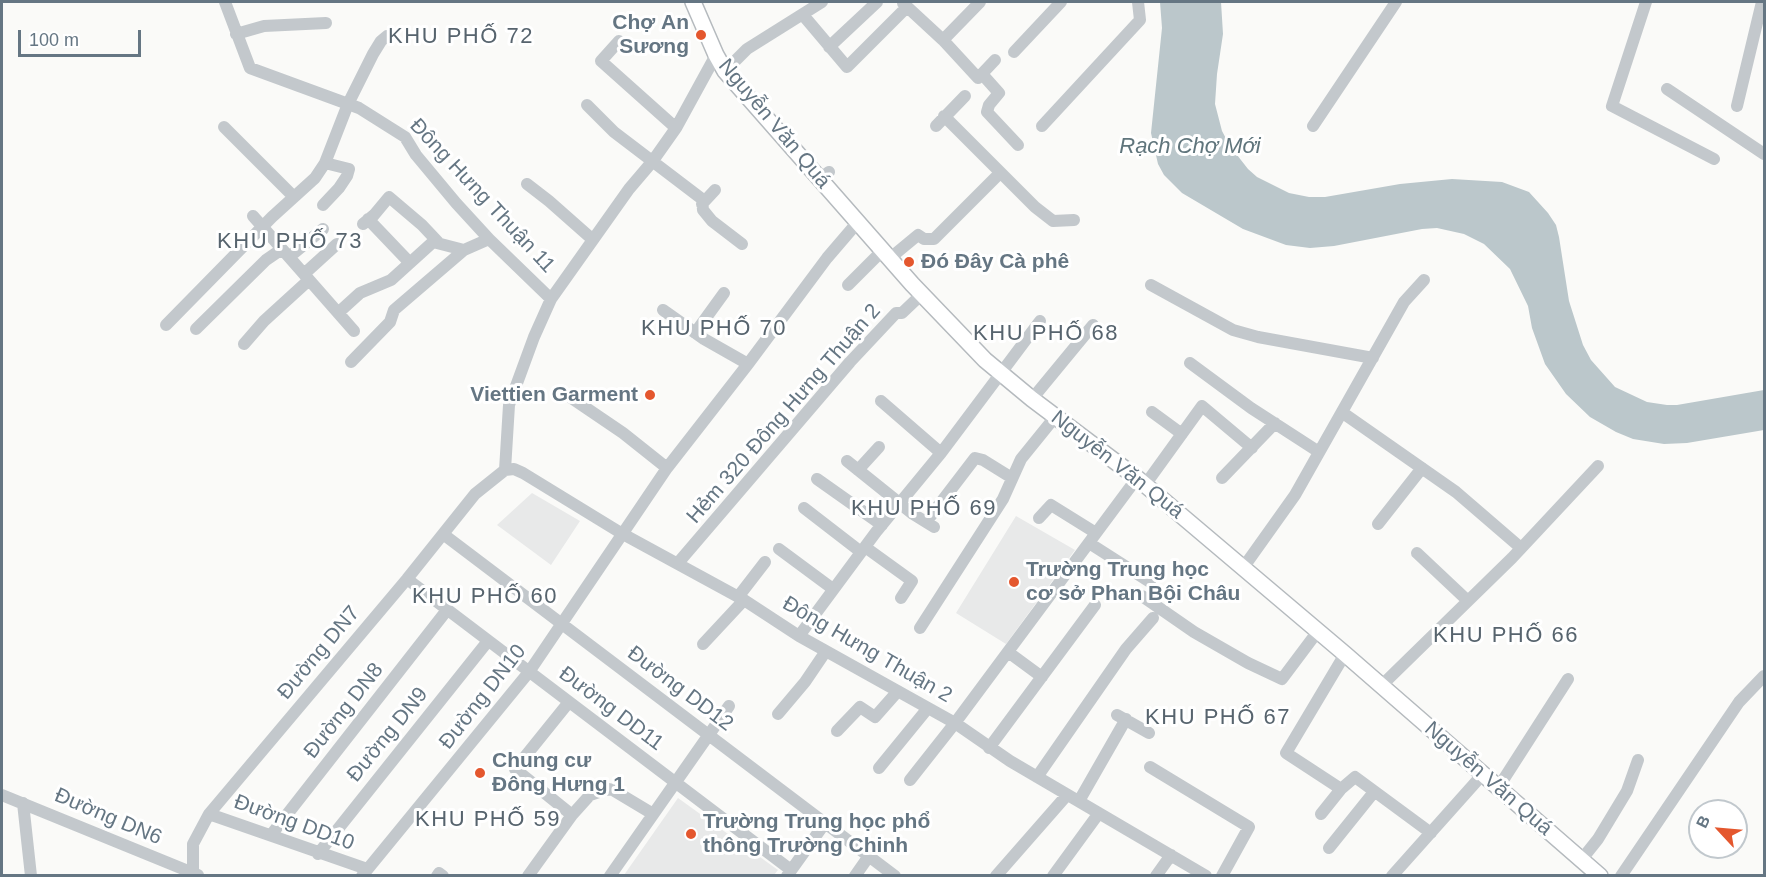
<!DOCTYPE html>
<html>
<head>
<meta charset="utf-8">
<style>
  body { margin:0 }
  #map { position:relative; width:1766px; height:877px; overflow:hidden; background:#fafaf8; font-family:Arial,sans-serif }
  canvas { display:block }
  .frame { position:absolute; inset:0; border:3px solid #657683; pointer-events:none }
  .north { position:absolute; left:1688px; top:799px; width:60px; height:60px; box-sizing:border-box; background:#fff; border:2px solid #c1c8cd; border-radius:50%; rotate:296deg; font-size:16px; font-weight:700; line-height:24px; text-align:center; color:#657683 }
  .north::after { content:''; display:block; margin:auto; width:21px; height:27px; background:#e4572e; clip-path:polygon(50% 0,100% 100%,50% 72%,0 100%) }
  .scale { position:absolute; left:18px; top:30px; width:123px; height:27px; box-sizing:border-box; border:3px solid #657683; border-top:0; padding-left:8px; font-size:18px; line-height:21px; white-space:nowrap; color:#657683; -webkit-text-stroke:4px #fff; paint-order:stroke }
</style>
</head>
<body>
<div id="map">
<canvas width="1766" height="877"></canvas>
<div class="frame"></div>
<div class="north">B</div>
<div class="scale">100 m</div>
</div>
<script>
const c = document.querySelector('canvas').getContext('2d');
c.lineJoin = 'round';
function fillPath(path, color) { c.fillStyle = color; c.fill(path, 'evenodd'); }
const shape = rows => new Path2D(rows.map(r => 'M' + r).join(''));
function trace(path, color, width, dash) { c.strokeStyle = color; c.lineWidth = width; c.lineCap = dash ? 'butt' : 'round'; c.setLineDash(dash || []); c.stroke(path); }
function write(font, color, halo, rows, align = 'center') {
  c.font = font + ' Arial,sans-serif'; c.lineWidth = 6; c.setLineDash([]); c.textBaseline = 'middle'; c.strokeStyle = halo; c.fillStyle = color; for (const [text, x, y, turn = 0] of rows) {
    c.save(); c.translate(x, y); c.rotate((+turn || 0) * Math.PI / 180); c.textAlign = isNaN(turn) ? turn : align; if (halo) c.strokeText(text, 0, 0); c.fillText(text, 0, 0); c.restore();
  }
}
fillPath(shape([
  [532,493,580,521,551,565,497,525],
  [1016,516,1075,550,1006,644,956,613],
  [678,798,778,870,774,875,624,875]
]), '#e8e9e9');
fillPath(shape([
  [1160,2,1221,2,1223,34,1217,74,1215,104,1222,131,1230,146,1248,169,1257,177,1289,193,1309,197,1325,197,1400,184,1452,179,1502,182,1529,192,1548,213,1556,225,1559,237,1569,301,1583,345,1591,360,1615,387,1647,402,1667,405,1677,405,1764,390,1764,430,1687,443,1664,444,1633,439,1616,432,1590,417,1566,394,1545,364,1532,328,1528,306,1510,269,1484,244,1464,234,1437,228,1422,229,1334,246,1310,248,1286,245,1243,229,1182,193,1164,175,1158,164,1151,133,1162,28]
]), '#bbc7cb');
const major = shape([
  [693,2,716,55,725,71,912,284,985,360,1032,399,1137,478,1345,654,1600,876]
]);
trace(major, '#b5babe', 18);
trace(shape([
  [225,2,250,68,359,108,405,137,416,155,456,203,489,239,551,299],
  [1646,2,1612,106,1714,159],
  [903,3,943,40,978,78,995,60],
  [803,15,847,67,907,7],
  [236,34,264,26,326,23],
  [943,40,980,2],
  [619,41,601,61,676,128],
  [829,47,877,2],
  [1014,52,1061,2],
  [725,71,747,49,822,2],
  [982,74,999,93,989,105,987,112,1018,145],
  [1667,89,1764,154],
  [587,105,614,132,702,199,703,210,712,221,742,244],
  [1737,106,1762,2],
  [944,116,1035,207,1053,221,1074,220],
  [936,126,965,96],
  [1042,126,1140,20,1138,2],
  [1313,126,1396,2],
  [224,127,294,197],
  [819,179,829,172],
  [527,184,549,201,592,239],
  [702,204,715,190],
  [323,205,339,188,347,176,349,169,325,163],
  [253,216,354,331],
  [368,219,410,263],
  [363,224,374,215,389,197,422,225,438,242],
  [289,257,323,229],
  [889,259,918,235,924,239,934,239,1000,173],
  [304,274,337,244],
  [848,285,882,251],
  [1151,285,1233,330,1258,337,1373,358],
  [663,310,704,339,748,364],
  [338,313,360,293,391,280,433,242,464,250],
  [166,325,272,217,315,178,325,163,348,104,373,54,381,41,387,36],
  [196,329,266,260,282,249],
  [695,333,724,293],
  [244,344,264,321,309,280],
  [351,362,390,322,394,310,464,250,489,239],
  [1190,363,1251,408,1319,452],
  [570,397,623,433,667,468],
  [1032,399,1093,325],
  [881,401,941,453],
  [1152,412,1182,434],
  [1343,413,1456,492,1521,548],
  [847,461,913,514,934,527],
  [505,470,514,469,523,473,621,533,744,600,799,636,955,723,1010,761,1206,876],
  [505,470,509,405,534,337,551,299,629,189,652,162,676,128,716,55],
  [858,470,879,447],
  [1222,478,1275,423],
  [817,479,882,525],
  [1145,485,1202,406,1252,448],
  [804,508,861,552],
  [1039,518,1051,505,1096,533],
  [926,522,975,458,983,460,1012,478],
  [1378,524,1422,468],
  [443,534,895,876],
  [1089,543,1150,582],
  [865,547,912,581,901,598],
  [779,549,833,589],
  [1417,553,1468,601],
  [678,563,850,362,896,313,902,313,922,294],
  [1243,568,1295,495,1404,302,1424,280],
  [407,579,791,870],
  [1142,596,1194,632,1248,663,1282,679,1318,631],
  [738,597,765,562],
  [920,628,1003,499,1021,459,1055,417],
  [799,636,876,532,941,453,1040,321],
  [703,644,744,600],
  [1008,652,1042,677],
  [1345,654,1286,753,1341,789,1355,777,1431,833],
  [1381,686,1512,558,1598,466],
  [778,714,805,682,826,651],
  [1117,715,1149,733],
  [837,731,860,707,875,717,898,691],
  [989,748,1095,605],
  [1150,767,1249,827,1222,876],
  [879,768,928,708],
  [1037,777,1126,649,1153,618],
  [910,780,955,723,1137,478],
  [1498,788,1568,679],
  [2,795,198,875],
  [1079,801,1126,719],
  [23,803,31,876],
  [209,814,367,869],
  [1321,814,1341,789],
  [572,815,590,795,608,789,613,790,653,814],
  [271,835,447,610],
  [1329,848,1374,792],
  [318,854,488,641],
  [1582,859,1598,839,1627,791,1638,760],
  [193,876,193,844,209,814,407,579,475,494,505,470],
  [362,876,529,672,667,468,748,364,827,258,857,223],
  [437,876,439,873,443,876],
  [528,876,572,815,515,769,569,702],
  [610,876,729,706],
  [787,876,825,823],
  [855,876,869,856],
  [996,876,1067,795],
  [1053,876,1099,813],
  [1156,876,1171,855],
  [1392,876,1483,774],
  [1621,876,1739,702,1764,676]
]), '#c3c8cc', 12);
trace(major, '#fff', 15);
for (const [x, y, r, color] of [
  [701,35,6,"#e4572e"],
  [909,262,6,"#e4572e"],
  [650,395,6,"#e4572e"],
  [1014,582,6,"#e4572e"],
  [480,773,6,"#e4572e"],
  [691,834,6,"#e4572e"]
]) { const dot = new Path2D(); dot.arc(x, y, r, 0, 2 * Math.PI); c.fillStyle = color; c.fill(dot); trace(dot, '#fff', 2); }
write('bold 21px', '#657683', '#fff', [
  ["Chợ An",689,23,"right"],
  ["Sương",689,47,"right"],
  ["Đó Đây Cà phê",921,262],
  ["Viettien Garment",638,395,"right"],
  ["Trường Trung học",1026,570],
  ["cơ sở Phan Bội Châu",1026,594],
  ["Chung cư",492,761],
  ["Đông Hưng 1",492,785],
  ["Trường Trung học phổ",703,822],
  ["thông Trường Chinh",703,846]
], 'left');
write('21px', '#657683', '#fff', [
  ["Nguyễn Văn Quá",774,124,50],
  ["Đông Hưng Thuận 11",482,196,47],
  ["Hẻm 320 Đông Hưng Thuận 2",784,414,-49],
  ["Nguyễn Văn Quá",1117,465,38],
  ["Đông Hưng Thuận 2",867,650,30],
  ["Đường DN7",319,653,-50],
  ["Đường DD12",680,689,37],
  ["Đường DN10",483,697,-52],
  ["Đường DD11",611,709,37],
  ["Đường DN8",344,711,-52],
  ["Đường DN9",388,735,-51],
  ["Nguyễn Văn Quá",1488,779,41],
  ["Đường DN6",108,817,23],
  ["Đường DD10",294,823,20]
]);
c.letterSpacing = '1.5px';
write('22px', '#57646e', '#fff', [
  ["KHU PHỐ 72",461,37],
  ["KHU PHỐ 73",290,242],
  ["KHU PHỐ 70",714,329],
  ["KHU PHỐ 68",1046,334],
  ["KHU PHỐ 69",924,509],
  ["KHU PHỐ 60",485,597],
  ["KHU PHỐ 66",1506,636],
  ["KHU PHỐ 67",1218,718],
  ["KHU PHỐ 59",488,820]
]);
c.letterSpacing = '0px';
write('italic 22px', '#60757c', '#fff', [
  ["Rạch Chợ Mới",1190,147]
]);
</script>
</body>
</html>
